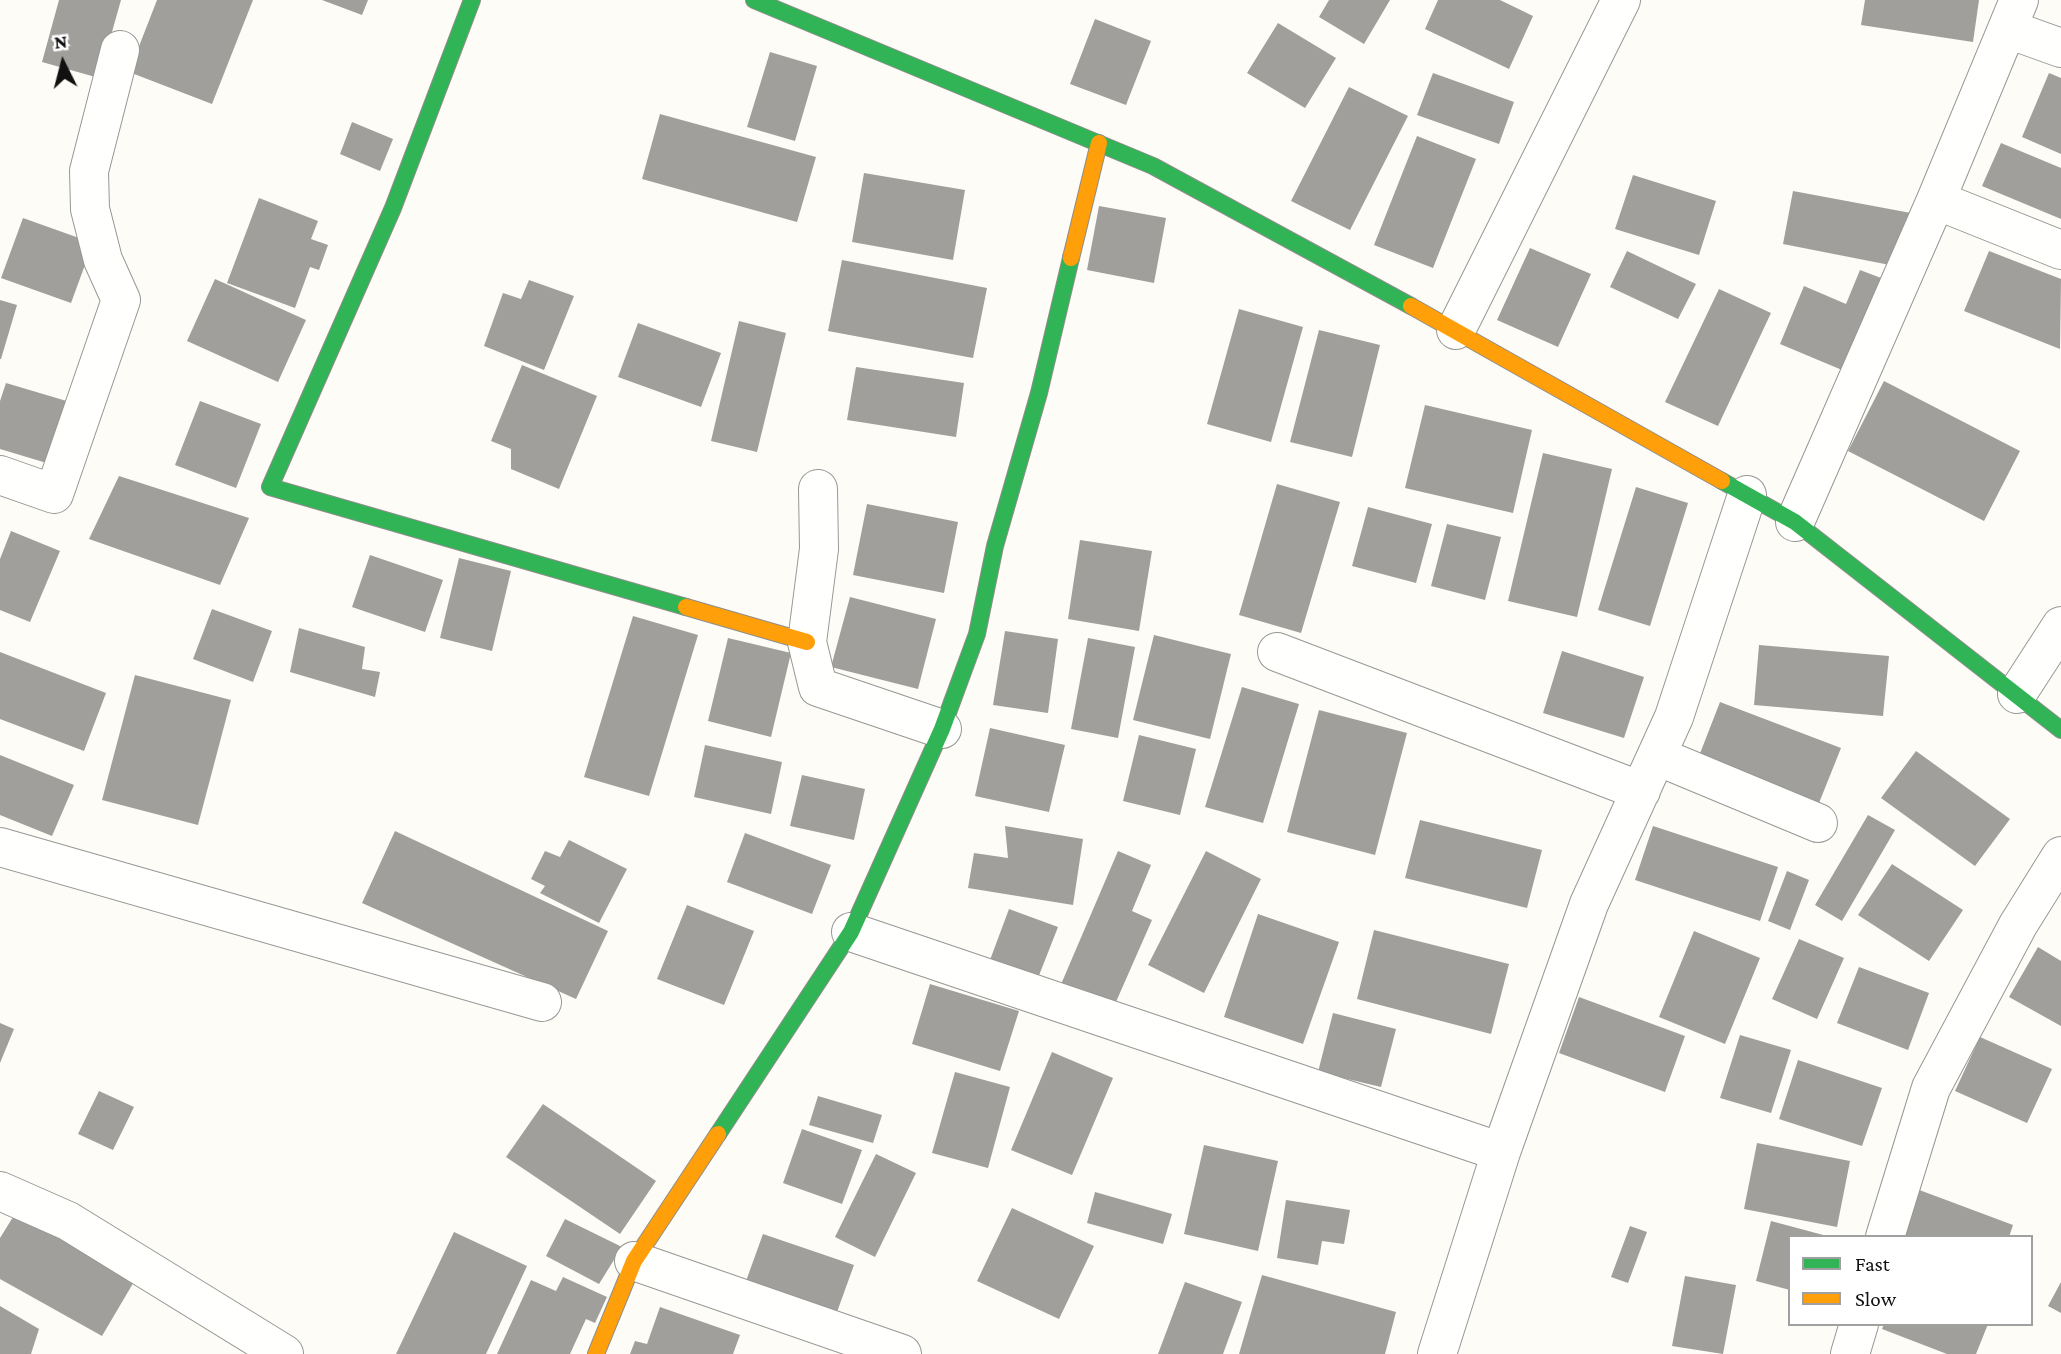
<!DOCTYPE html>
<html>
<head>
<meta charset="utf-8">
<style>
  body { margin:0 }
  #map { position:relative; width:2061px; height:1354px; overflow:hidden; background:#fdfcf7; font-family:"Crimson Pro",serif }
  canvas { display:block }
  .legend { position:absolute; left:1788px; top:1235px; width:245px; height:91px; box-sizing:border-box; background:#fff; border:2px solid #a0a0a0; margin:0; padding:9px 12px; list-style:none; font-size:21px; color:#111 }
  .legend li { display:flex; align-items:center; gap:14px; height:35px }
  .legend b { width:35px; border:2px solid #a0a0a0 }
  .north { position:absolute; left:28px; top:28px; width:70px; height:70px; -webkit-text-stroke:5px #fff; paint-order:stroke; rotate:354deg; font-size:19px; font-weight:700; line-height:28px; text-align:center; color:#111 }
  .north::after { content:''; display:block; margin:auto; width:24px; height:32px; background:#111; clip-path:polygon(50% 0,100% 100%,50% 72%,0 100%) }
</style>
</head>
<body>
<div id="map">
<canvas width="2061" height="1354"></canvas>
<ul class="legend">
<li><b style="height:9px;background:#30b455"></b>Fast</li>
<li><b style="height:9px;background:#ff9f0a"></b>Slow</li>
</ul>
<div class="north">N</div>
</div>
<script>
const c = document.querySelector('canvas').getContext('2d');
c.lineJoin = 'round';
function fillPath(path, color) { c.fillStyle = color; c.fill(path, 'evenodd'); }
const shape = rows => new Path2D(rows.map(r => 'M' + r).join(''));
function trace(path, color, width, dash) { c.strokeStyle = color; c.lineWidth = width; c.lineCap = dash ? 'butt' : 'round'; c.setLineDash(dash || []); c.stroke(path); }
fillPath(shape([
  [59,0,121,0,99,78,42,62],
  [157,0,253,0,212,104,129,72],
  [322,0,368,0,362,15],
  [1329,0,1390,0,1364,44,1319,17],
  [1438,0,1500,0,1533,16,1509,69,1425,29],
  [1865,0,1979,0,1973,42,1861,25],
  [1095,19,1151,41,1126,105,1070,84],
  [1278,23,1336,58,1305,108,1247,73],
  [770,52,817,66,795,141,747,127],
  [1433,73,1514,102,1499,144,1417,115],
  [2049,73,2061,78,2061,154,2022,137],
  [1349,87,1408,116,1350,230,1291,201],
  [660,114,816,157,797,222,642,179],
  [352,122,393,139,380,171,340,154],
  [1417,136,1476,159,1433,268,1374,245],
  [2001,143,2061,168,2061,219,1982,186],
  [864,173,965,190,953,260,852,242],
  [1633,175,1716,201,1699,255,1615,229],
  [1793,191,1911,213,1900,267,1783,244],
  [259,198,318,221,311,239,328,245,319,270,310,267,295,308,227,283],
  [1099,206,1166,218,1154,283,1087,270],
  [23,218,93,243,71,303,1,278],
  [1530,248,1591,274,1558,347,1497,320],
  [1627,251,1696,284,1678,319,1610,287],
  [1989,251,2061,279,2060,349,1964,311],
  [842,260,987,288,973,358,828,331],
  [1860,270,1881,278,1842,370,1780,344,1804,286,1846,304],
  [215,279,306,320,278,382,187,341],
  [529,280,574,296,544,370,484,346,503,293,521,299],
  [1719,289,1771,313,1718,426,1665,402],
  [0,300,17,305,1,359,0,359],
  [1239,309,1303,327,1271,442,1207,424],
  [739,321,786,333,757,452,711,441],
  [638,323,721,353,701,407,618,377],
  [1319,330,1380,345,1352,457,1290,442],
  [522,365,597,396,559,489,511,469,511,449,491,441],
  [856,367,964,383,956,437,847,420],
  [1884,381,2020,451,1984,521,1848,451],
  [6,383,70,402,50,464,0,449,0,401],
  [200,401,261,424,236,488,175,465],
  [1425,405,1532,430,1513,513,1405,488],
  [1543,453,1612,469,1577,617,1508,601],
  [119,476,249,518,220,585,89,539],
  [1277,484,1340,502,1301,633,1239,615],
  [1636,487,1688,503,1650,626,1598,610],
  [867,504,958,522,944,593,853,575],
  [1368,507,1432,524,1416,583,1352,566],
  [1447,524,1501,537,1485,600,1431,586],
  [11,531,60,551,30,622,0,610,0,559],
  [1080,540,1152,551,1139,631,1068,619],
  [370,555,443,580,425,632,352,607],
  [459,558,511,571,492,651,440,638],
  [850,597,936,619,918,689,831,667],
  [212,609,272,631,253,682,193,659],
  [633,616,698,635,649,796,584,777],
  [299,628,365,647,362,669,380,672,375,697,290,672],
  [1005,631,1058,639,1048,713,993,705],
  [1154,635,1231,654,1210,739,1133,720],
  [728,638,791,653,771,737,708,721],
  [1088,638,1135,647,1118,738,1071,729],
  [1759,645,1889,656,1883,716,1754,705],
  [1562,651,1644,677,1624,738,1543,713],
  [0,652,106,693,84,751,0,719],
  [135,675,231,700,198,825,102,800],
  [1242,687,1299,704,1263,823,1205,807],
  [1720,702,1841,748,1819,803,1699,756],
  [1319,710,1407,733,1375,855,1287,832],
  [990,728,1065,745,1049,812,975,796],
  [1139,735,1196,749,1180,815,1123,801],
  [705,745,782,762,771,814,694,797],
  [1916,751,2010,819,1975,866,1881,798],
  [0,755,74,785,52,836,0,815],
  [802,775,865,789,854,840,790,826],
  [1868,815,1895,830,1842,921,1815,905],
  [1420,820,1542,850,1527,908,1405,878],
  [1005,826,1083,839,1073,905,968,888,974,853,1008,858],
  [1653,826,1778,867,1760,921,1635,880],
  [395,831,608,931,576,999,362,903],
  [745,833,831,865,812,914,727,882],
  [569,840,627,869,599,923,540,893,545,886,531,879,545,851,560,857],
  [1118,851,1151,865,1132,911,1152,920,1112,1011,1059,989],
  [1206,851,1261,879,1204,993,1148,965],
  [1892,864,1963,910,1929,961,1858,915],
  [1787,871,1809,880,1790,930,1768,921],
  [687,905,754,931,724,1005,657,979],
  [1009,909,1058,927,1038,978,990,960],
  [1258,914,1339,942,1303,1044,1224,1017],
  [1374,930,1509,964,1491,1034,1357,999],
  [1694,931,1760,958,1725,1044,1659,1017],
  [1799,939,1844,958,1817,1019,1772,999],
  [2038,947,2061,961,2061,1026,2009,997],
  [1859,967,1929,993,1908,1050,1837,1023],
  [930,984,1019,1011,1000,1071,912,1044],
  [1579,997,1685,1036,1665,1092,1559,1053],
  [1333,1013,1396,1029,1381,1087,1318,1072],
  [0,1023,14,1029,0,1063],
  [1740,1035,1791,1050,1771,1113,1720,1098],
  [1980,1037,2052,1069,2027,1123,1955,1091],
  [1052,1052,1113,1078,1072,1175,1011,1150],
  [1798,1060,1882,1088,1862,1146,1779,1119],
  [955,1072,1010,1087,988,1168,932,1153],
  [99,1091,134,1107,113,1150,78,1134],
  [818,1096,882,1115,873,1143,809,1125],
  [543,1104,656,1181,620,1234,506,1157],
  [802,1129,862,1150,842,1204,783,1183],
  [1757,1143,1850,1161,1837,1227,1744,1209],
  [1204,1145,1278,1161,1258,1251,1184,1234],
  [876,1154,916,1173,875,1257,835,1237],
  [1914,1188,2013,1225,2009,1237,1896,1237],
  [1095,1192,1172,1214,1163,1244,1087,1223],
  [1286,1200,1350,1210,1344,1244,1322,1241,1318,1265,1277,1258],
  [1012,1208,1094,1246,1059,1319,977,1281],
  [18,1209,135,1280,102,1336,0,1279,0,1238],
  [565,1219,622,1247,599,1284,546,1256],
  [1771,1221,1827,1236,1790,1237,1790,1290,1756,1281],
  [1630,1226,1647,1232,1628,1283,1611,1277],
  [454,1232,527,1266,486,1354,396,1354],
  [763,1234,854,1265,837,1312,746,1281],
  [1262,1275,1396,1312,1385,1354,1239,1354],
  [1685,1276,1736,1285,1723,1354,1672,1346],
  [563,1277,607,1297,595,1323,586,1319,570,1354,497,1354,531,1280,556,1291],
  [1185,1282,1242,1302,1223,1354,1158,1354],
  [2061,1282,2061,1313,2048,1306],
  [0,1306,39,1329,31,1354,0,1354],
  [660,1307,740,1335,733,1354,630,1354,635,1341,647,1344],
  [1884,1324,1988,1324,1976,1354,1947,1354,1882,1329]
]), '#a19f9c');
const street = shape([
  [2008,29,2061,48],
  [1936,200,2061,250],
  [1456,330,1621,0],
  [0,475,54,494,121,300,103,260,90,209,89,171,120,50],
  [818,489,819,549,807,642,818,687,942,729],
  [1795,522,1936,200,2019,0],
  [1277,652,1641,791],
  [2017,694,2061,626],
  [1657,756,1818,823],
  [0,847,542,1002],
  [851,932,1501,1152],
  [0,1191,68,1221,284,1354],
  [1885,1237,1931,1088,2018,925,2061,856],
  [634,1261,902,1354],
  [1437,1354,1501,1152,1589,904,1674,717,1747,495],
  [1850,1354,1859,1324]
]);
const fast = shape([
  [472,0,393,208,270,487,686,607],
  [754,0,1153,166,1411,306],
  [1722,481,1795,522,2061,730],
  [718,1134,851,932,942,729,977,634,995,546,1039,393,1071,258]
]);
const slow = shape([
  [1071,258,1099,143],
  [1411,306,1722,481],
  [686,607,807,642],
  [596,1354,634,1261,718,1134]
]);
trace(street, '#979795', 40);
trace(fast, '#8e8d8b', 18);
trace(slow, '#8e8d8b', 18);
trace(street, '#fffffe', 38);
trace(fast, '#30b455', 16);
trace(slow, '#ff9f0a', 16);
</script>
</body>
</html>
